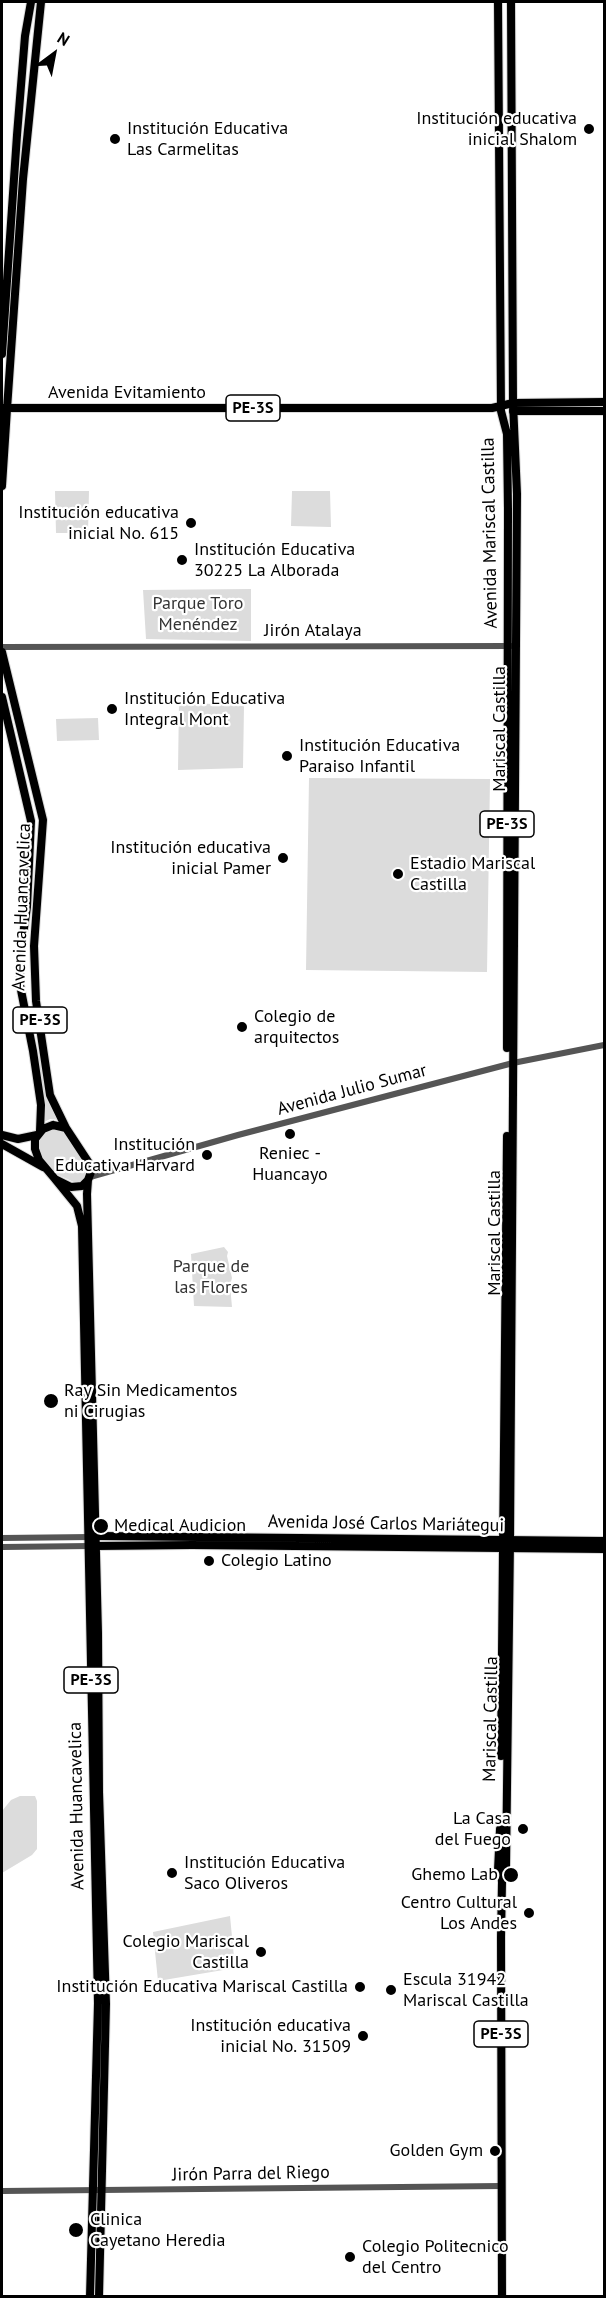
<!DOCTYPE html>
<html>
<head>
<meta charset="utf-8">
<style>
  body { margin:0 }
  #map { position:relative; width:606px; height:2298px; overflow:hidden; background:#fff; font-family:"PT Sans",sans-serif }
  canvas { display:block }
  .frame { position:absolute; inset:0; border:3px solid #000; pointer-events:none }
  .north { position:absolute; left:24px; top:24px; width:60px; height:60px; -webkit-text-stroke:4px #fff; paint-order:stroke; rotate:32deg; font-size:16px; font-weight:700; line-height:24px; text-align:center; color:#000 }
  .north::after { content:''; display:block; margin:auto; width:21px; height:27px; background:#000; clip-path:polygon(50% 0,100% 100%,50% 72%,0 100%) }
</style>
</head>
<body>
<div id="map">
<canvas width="606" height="2298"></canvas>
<div class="frame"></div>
<div class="north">N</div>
</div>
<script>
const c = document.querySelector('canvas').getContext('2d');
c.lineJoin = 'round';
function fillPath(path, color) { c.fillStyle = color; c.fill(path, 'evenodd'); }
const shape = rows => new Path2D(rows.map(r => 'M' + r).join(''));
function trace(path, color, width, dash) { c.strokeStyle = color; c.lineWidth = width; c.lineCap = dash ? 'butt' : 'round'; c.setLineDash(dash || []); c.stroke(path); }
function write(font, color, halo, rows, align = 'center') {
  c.font = font + ' "PT Sans",sans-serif'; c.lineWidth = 4.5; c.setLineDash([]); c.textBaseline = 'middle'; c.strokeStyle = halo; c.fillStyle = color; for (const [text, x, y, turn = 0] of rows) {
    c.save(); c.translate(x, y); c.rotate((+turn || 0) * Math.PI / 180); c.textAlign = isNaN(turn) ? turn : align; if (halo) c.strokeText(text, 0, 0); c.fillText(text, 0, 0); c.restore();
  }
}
fillPath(shape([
  [55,491,89,491,88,533,56,533],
  [292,491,330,491,331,527,291,526],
  [251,589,251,641,146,639,143,590],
  [179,702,244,706,243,768,178,770],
  [98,718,99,740,57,741,56,719],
  [309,778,490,779,487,972,306,970],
  [38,1056,40,1057,45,1086,60,1120,50,1119,44,1122],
  [56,1128,64,1132,88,1170,87,1175,81,1183,76,1183,56,1174,41,1155,39,1150,40,1138,44,1133],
  [224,1247,228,1252,227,1256,232,1278,230,1285,232,1307,194,1306,191,1254],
  [20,1796,35,1796,37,1801,37,1849,32,1855,2,1873,2,1811,11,1800],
  [230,1916,235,1968,158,1981,153,1932]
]), '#dcdcdc');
const major = shape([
  [2,354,17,135,25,36,31,2],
  [513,403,604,402],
  [7,409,23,179,41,2],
  [513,411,604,411],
  [2,1135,18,1139,37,1135],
  [2,1144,43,1167],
  [96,1536,604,1541],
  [96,1546,192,1545,604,1549]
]);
const highway = shape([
  [498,2,501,411,507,434,508,510,507,1048],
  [2,408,492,408,513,403],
  [2,486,7,409],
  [2,652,43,820,34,946,36,1001,50,1095,66,1128],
  [2,697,31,821,27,907,20,956,20,985,33,1051,41,1105,40,1131],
  [53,1125,66,1128,89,1163,91,1172,88,1180,82,1186,71,1187,55,1179,39,1160,35,1149,35,1139,43,1129,53,1125],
  [55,1179,77,1206,82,1226,98,2003,90,2296],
  [88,1180,87,1194,98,1633,99,1792,106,2004,99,2296],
  [501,1756,507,1136],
  [500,1829,498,1870,502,1881],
  [502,2296,501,1937,502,1882,506,1869,510,1541,517,494,513,403,511,2]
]);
trace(major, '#dbdbdb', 10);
trace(highway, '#dbdbdb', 10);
trace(shape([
  [2,647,511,646],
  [89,1163,110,1171],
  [90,1177,238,1135,513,1063,604,1045],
  [2,1538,91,1537],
  [2,1547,91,1546],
  [2,2191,501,2186]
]), '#555', 6);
trace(major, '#000', 8);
trace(highway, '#000', 8);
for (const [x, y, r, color] of [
  [589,129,6,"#000"],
  [115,139,6,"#000"],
  [191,523,6,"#000"],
  [182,560,6,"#000"],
  [112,709,6,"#000"],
  [287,756,6,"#000"],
  [283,858,6,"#000"],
  [398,874,6,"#000"],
  [242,1027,6,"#000"],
  [290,1134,6,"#000"],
  [207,1155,6,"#000"],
  [51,1401,8,"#000"],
  [101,1526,8,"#000"],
  [209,1561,6,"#000"],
  [523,1829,6,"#000"],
  [172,1873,6,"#000"],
  [511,1875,8,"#000"],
  [529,1913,6,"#000"],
  [261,1952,6,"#000"],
  [360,1987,6,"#000"],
  [391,1990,6,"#000"],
  [363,2036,6,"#000"],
  [495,2151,6,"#000"],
  [76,2230,8,"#000"],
  [350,2257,6,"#000"]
]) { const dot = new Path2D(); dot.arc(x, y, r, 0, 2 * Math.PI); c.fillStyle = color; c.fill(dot); trace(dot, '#fff', 2); }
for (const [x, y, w] of [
  [253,408,54],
  [507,824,54],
  [40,1020,54],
  [91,1680,54],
  [501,2034,54]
]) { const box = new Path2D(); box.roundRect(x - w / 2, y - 13, w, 26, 4.5); c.fillStyle = '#fff'; c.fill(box); trace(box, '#000', 1.5); }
write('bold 16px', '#000', null, [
  ["PE-3S",253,408],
  ["PE-3S",507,824],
  ["PE-3S",40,1020],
  ["PE-3S",91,1680],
  ["PE-3S",501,2034]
]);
write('18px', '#000', '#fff', [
  ["Institución educativa",577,119,"right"],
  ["inicial Shalom",577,140,"right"],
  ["Institución Educativa",127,129],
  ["Las Carmelitas",127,150],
  ["Institución educativa",179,513,"right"],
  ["inicial No. 615",179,534,"right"],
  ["Institución Educativa",194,550],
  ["30225 La Alborada",194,571],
  ["Institución Educativa",124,699],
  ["Integral Mont",124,720],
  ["Institución Educativa",299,746],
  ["Paraiso Infantil",299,767],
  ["Institución educativa",271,848,"right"],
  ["inicial Pamer",271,869,"right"],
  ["Estadio Mariscal",410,864],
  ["Castilla",410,885],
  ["Colegio de",254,1017],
  ["arquitectos",254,1038],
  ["Institución",195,1145,"right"],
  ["Educativa Harvard",195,1166,"right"],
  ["Reniec -",290,1154,"center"],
  ["Huancayo",290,1175,"center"],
  ["Ray Sin Medicamentos",64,1391],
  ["ni Cirugias",64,1412],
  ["Medical Audicion",114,1526],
  ["Colegio Latino",221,1561],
  ["La Casa",511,1819,"right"],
  ["del Fuego",511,1840,"right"],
  ["Institución Educativa",184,1863],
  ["Saco Oliveros",184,1884],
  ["Ghemo Lab",498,1875,"right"],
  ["Centro Cultural",517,1903,"right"],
  ["Los Andes",517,1924,"right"],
  ["Colegio Mariscal",249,1942,"right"],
  ["Castilla",249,1963,"right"],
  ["Escula 31942",403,1980],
  ["Mariscal Castilla",403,2001],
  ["Institución Educativa Mariscal Castilla",348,1987,"right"],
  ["Institución educativa",351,2026,"right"],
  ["inicial No. 31509",351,2047,"right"],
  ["Golden Gym",483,2151,"right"],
  ["Clinica",90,2220],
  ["Cayetano Heredia",90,2241],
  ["Colegio Politecnico",362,2247],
  ["del Centro",362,2268]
], 'left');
write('18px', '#000', '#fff', [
  ["Avenida Evitamiento",127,393],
  ["Avenida Mariscal Castilla",490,533,-91],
  ["Jirón Atalaya",313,631],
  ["Mariscal Castilla",500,729,-90],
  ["Avenida Huancavelica",22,907,-88],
  ["Avenida Julio Sumar",352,1090,-15],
  ["Mariscal Castilla",495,1233,-90],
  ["Avenida José Carlos Mariátegui",386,1524,1],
  ["Mariscal Castilla",491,1719,-89],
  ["Avenida Huancavelica",77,1806,-91],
  ["Jirón Parra del Riego",251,2174,-1]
]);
write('18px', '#333', '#fff', [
  ["Parque Toro",198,604],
  ["Menéndez",198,625],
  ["Parque de",211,1267],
  ["las Flores",211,1288]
]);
</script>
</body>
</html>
